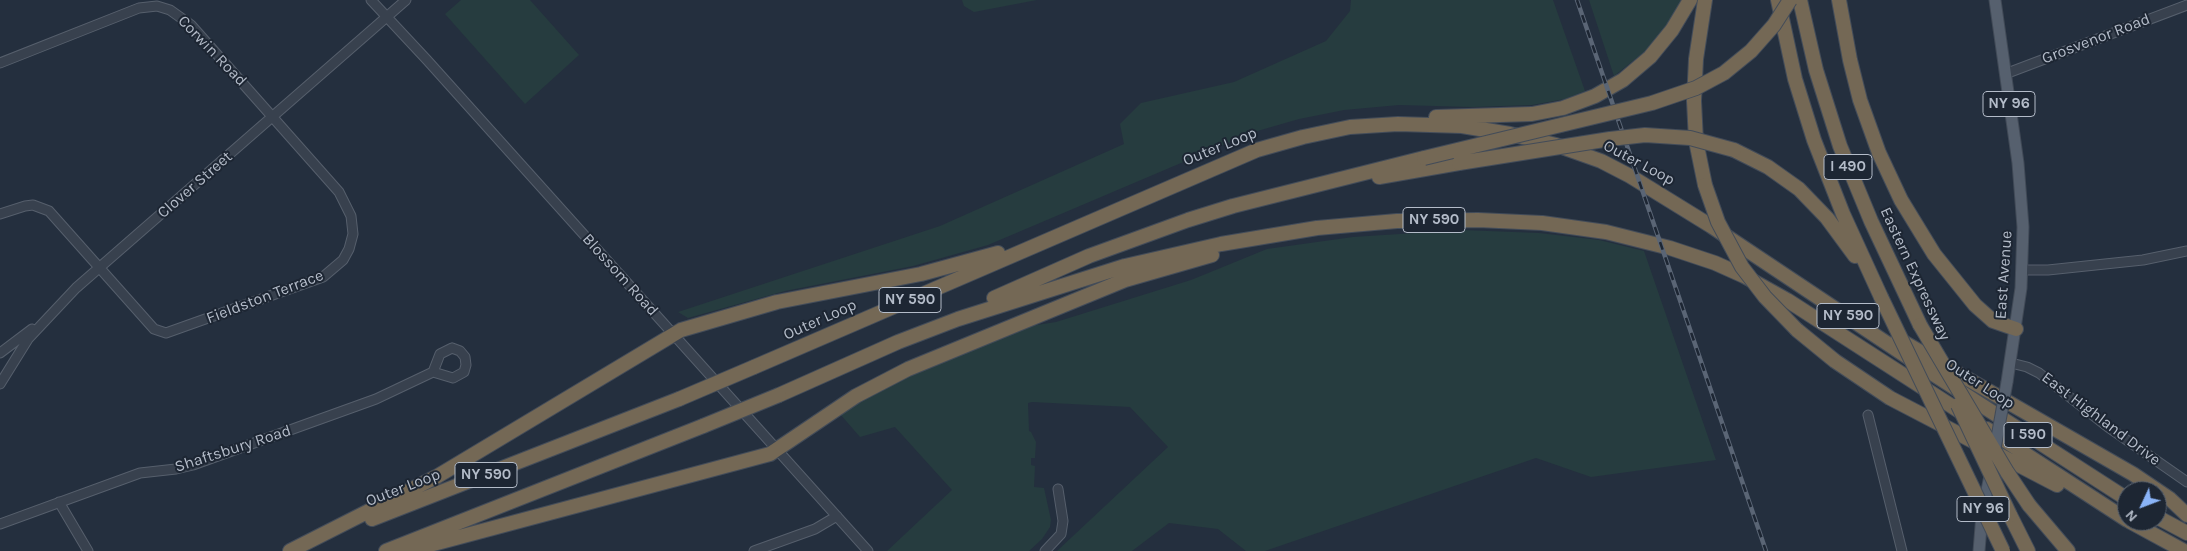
<!DOCTYPE html>
<html>
<head>
<meta charset="utf-8">
<style>
  body { margin:0 }
  #map { position:relative; width:2187px; height:551px; overflow:hidden; background:#242f3e; font-family:Karla,sans-serif }
  canvas { display:block }
  .north { position:absolute; left:2117px; top:481px; width:50px; height:50px; box-sizing:border-box; background:#1d2633; border:1px solid #59626f; border-radius:50%; rotate:227deg; font-size:14px; font-weight:700; line-height:20px; text-align:center; color:#b4bcc9 }
  .north::after { content:''; display:block; margin:auto; width:18px; height:22px; background:#8ab4f8; clip-path:polygon(50% 0,100% 100%,50% 72%,0 100%) }
</style>
</head>
<body>
<div id="map">
<canvas width="2187" height="551"></canvas>
<div class="north">N</div>
</div>
<script>
const c = document.querySelector('canvas').getContext('2d');
c.lineJoin = 'round';
function fillPath(path, color) { c.fillStyle = color; c.fill(path, 'evenodd'); }
const shape = rows => new Path2D(rows.map(r => 'M' + r).join(''));
function trace(path, color, width, dash) { c.strokeStyle = color; c.lineWidth = width; c.lineCap = dash ? 'butt' : 'round'; c.setLineDash(dash || []); c.stroke(path); }
function write(font, color, halo, rows, align = 'center') {
  c.font = font + ' Karla,sans-serif'; c.lineWidth = 4; c.setLineDash([]); c.textBaseline = 'middle'; c.strokeStyle = halo; c.fillStyle = color; for (const [text, x, y, turn = 0] of rows) {
    c.save(); c.translate(x, y); c.rotate((+turn || 0) * Math.PI / 180); c.textAlign = isNaN(turn) ? turn : align; if (halo) c.strokeText(text, 0, 0); c.fillText(text, 0, 0); c.restore();
  }
}
fillPath(shape([
  [461,0,530,0,579,55,525,104,445,14],
  [962,0,1037,0,974,12,964,6],
  [1351,0,1553,0,1585,91,1565,99,1532,105,1472,107,1399,105,1344,110,1299,119,1254,132,988,245,913,266,785,291,688,318,678,312,940,226,1124,144,1120,124,1141,103,1234,82,1326,41,1350,11],
  [1589,0,1682,0,1664,30,1643,53,1614,76],
  [1462,230,1539,233,1599,240,1644,251,1716,460,1591,477,1536,458,1265,551,1246,551,1218,529,1169,523,1132,551,1057,551,1168,447,1130,407,1032,402,1028,403,1029,431,1031,432,1036,442,1035,458,1031,458,1031,465,1035,466,1034,487,1044,488,1051,520,1050,527,1042,539,1029,551,887,551,952,490,895,427,860,437,840,414,863,398,933,364,1024,327,1056,322,1191,280,1267,249,1353,237]
]), '#263c3f');
const minor = shape([
  [371,0,427,60,868,551],
  [0,63,139,8,157,6,170,10,191,25,339,192,351,216,353,234,349,249,343,260,323,277,166,333,154,329,49,211,33,205,25,206,0,214],
  [2005,74,2187,5],
  [2023,270,2048,270,2143,260,2187,251],
  [452,348,460,351,465,357,466,365,464,372,453,378,433,372,440,354,452,348],
  [0,353,32,329],
  [2011,363,2027,367,2039,373,2108,427,2187,482],
  [0,384,28,339,76,288,406,0],
  [1868,415,1902,551],
  [59,502,88,551],
  [0,524,140,473,176,469,193,465,376,399,433,372],
  [754,551,815,529,837,516],
  [1045,551,1061,534,1063,521,1058,489]
]);
const major = shape([
  [1995,0,2018,163,2023,227,2021,288,2007,382],
  [1979,551,1982,514,1991,471]
]);
const highway = shape([
  [1778,0,1795,79,1814,140,1843,214,1881,297],
  [1800,0,1816,70,1840,146,1871,221,1920,325],
  [1839,0,1850,60,1860,100,1879,153,1901,200,1934,254,1975,305,1993,321,2016,329],
  [1436,117,1532,114,1563,108,1595,96,1623,80,1650,57,1672,30,1690,0],
  [1734,150,1768,167,1799,189,1827,218,1855,256],
  [1379,177,1459,163],
  [1705,185,1696,141,1694,101,1696,59,1705,0],
  [994,298,1089,256,1188,220,1233,206,1424,158],
  [1797,330,1835,361,1890,398,2057,485],
  [1898,339,2133,474,2170,499,2187,515],
  [754,367,1257,150,1303,137,1350,127,1398,124,1462,126,1510,134,1556,145,1601,161,1630,176,1711,226,1930,372,2127,499],
  [779,395,898,342,958,319,1125,266,1221,244,1317,228,1397,221,1478,220,1542,223,1606,232,1670,248,1715,263,1744,276,1787,300,1967,416],
  [1987,429,2127,520],
  [2029,505,2068,551],
  [2010,515,2028,551],
  [2157,517,2187,533],
  [372,519,679,399],
  [2129,521,2184,551],
  [290,551,436,477,681,330,777,302,921,274,998,253],
  [386,551,703,426],
  [407,551,770,454,856,396,908,369,1125,280,1212,255]
]);
trace(minor, '#565f6c', 11);
trace(major, '#414a57', 13);
trace(highway, '#434c59', 16);
trace(minor, '#38414e', 9);
trace(major, '#56606e', 11);
trace(highway, '#746855', 14);
const rail = shape([
  [1577,0,1766,551]
]);
trace(rail, '#5a6575', 4.5);
trace(rail, '#1d2633', 2.5, [8]);
const majorBridge = shape([
  [1994,454,2007,382]
]);
const highwayBridge = shape([
  [1424,158,1652,103,1696,88,1724,73,1751,51,1774,25,1790,0],
  [1459,163,1610,139,1645,135,1690,138,1734,150],
  [1705,185,1718,222,1742,267,1765,297,1797,330],
  [1881,297,2003,551],
  [1920,325,2007,472,2029,505],
  [679,399,754,367],
  [1958,405,2010,515],
  [703,426,779,395]
]);
trace(majorBridge, '#414a57', 13, []);
trace(highwayBridge, '#434c59', 16, []);
trace(majorBridge, '#56606e', 11);
trace(highwayBridge, '#746855', 14);
for (const [x, y, w] of [
  [2009,104,52],
  [1848,167,48],
  [1434,220,62],
  [910,300,62],
  [1848,316,62],
  [2028,435,48],
  [486,475,62],
  [1983,509,52]
]) { const box = new Path2D(); box.roundRect(x - w / 2, y - 12.5, w, 25, 4); c.fillStyle = '#1d2633'; c.fill(box); trace(box, '#b4bcc9', 1); }
write('bold 15px', '#b4bcc9', null, [
  ["NY 96",2009,104],
  ["I 490",1848,167],
  ["NY 590",1434,220],
  ["NY 590",910,300],
  ["NY 590",1848,316],
  ["I 590",2028,435],
  ["NY 590",486,475],
  ["NY 96",1983,509]
]);
write('16px', '#b4bcc9', '#1d2633', [
  ["Grosvenor Road",2096,39,-21],
  ["Corwin Road",212,51,46],
  ["Outer Loop",1220,147,-22],
  ["Outer Loop",1639,163,28],
  ["Clover Street",195,185,-41],
  ["Eastern Expressway",1915,274,65],
  ["Blossom Road",620,275,48],
  ["East Avenue",2004,275,-86],
  ["Fieldston Terrace",265,297,-21],
  ["Outer Loop",820,320,-24],
  ["Outer Loop",1980,384,33],
  ["East Highland Drive",2101,419,37],
  ["Shaftsbury Road",233,449,-18],
  ["Outer Loop",403,488,-21]
]);
</script>
</body>
</html>
